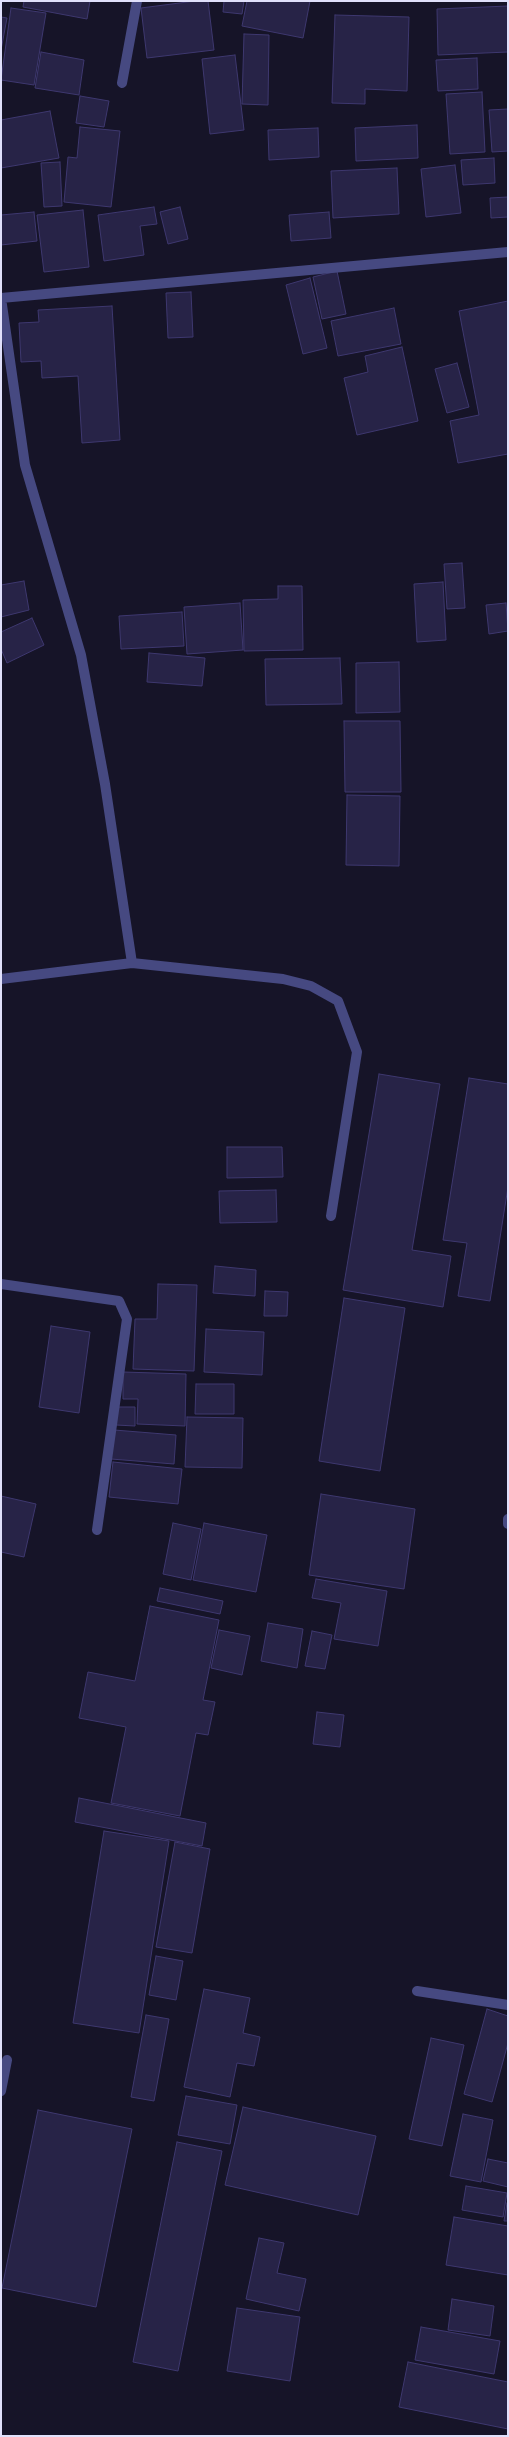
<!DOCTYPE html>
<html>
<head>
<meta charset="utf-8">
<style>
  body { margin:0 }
  #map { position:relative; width:509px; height:2437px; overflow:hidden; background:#161428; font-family:"Fira Sans",sans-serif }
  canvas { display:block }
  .frame { position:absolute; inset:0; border:2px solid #e0e0fb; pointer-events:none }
</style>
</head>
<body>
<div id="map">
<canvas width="509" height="2437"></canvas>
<div class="frame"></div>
</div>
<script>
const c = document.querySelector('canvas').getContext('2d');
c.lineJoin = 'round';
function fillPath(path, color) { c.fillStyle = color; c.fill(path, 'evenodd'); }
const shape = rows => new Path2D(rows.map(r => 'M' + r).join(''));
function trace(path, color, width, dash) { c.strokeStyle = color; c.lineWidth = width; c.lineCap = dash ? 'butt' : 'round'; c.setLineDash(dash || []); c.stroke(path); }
const building = shape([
  [24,1,90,1,87,19,23,7,24,1],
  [195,1,208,1,214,50,147,58,141,8,195,1],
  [224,1,244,1,242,14,223,12,224,1],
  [247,1,310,1,303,38,242,26,247,1],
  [508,6,508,52,438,55,437,9,508,6],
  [11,8,46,13,34,85,1,80,11,8],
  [335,15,409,17,407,91,365,89,365,104,332,103,335,15],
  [1,17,7,18,1,50,1,17],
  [244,34,269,35,268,105,242,104,244,34],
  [41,52,84,60,79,95,35,88,41,52],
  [235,55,244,130,210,134,202,59,235,55],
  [477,58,478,89,438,91,436,60,477,58],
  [482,92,485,152,450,154,446,94,482,92],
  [80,96,109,101,104,127,76,123,80,96],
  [508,109,508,151,492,152,489,110,508,109],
  [50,111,59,158,1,168,1,120,50,111],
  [417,125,418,158,356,161,355,128,417,125],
  [80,127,120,131,111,207,64,202,68,157,77,158,80,127],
  [318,128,319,157,269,160,268,130,318,128],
  [494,158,495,183,463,185,461,160,494,158],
  [60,162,62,206,44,207,41,163,60,162],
  [455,165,461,213,426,217,421,169,455,165],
  [397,168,399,214,333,218,331,171,397,168],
  [508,197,508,217,491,218,490,198,508,197],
  [154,207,157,224,140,226,144,255,104,261,98,215,154,207],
  [180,207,188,239,168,244,160,212,180,207],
  [83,210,89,267,44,272,37,215,83,210],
  [34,212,37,241,1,245,1,215,34,212],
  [329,212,331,238,291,241,289,215,329,212],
  [337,271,346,314,322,319,313,277,337,271],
  [310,278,327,348,303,354,286,285,310,278],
  [191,292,193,337,168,338,166,293,191,292],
  [508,301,508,454,458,463,450,421,479,415,459,311,508,301],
  [112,306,120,440,82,443,78,376,42,378,41,361,21,362,19,323,39,322,38,310,112,306],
  [394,308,401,344,338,356,331,321,394,308],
  [402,347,418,421,357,435,344,378,368,372,365,356,402,347],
  [457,363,469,407,447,413,435,369,457,363],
  [462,563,465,608,447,609,444,564,462,563],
  [24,581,29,610,1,617,1,585,24,581],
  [443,582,446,640,417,642,414,584,443,582],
  [278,586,302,586,303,650,244,651,243,600,278,599,278,586],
  [240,603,243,650,187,654,184,607,240,603],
  [506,603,508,631,489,634,486,605,506,603],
  [182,612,184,646,121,649,119,616,182,612],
  [32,618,44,645,7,663,1,649,1,632,32,618],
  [149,653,205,658,202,686,147,682,149,653],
  [340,658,342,704,266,705,265,659,340,658],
  [399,662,400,712,356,713,356,663,399,662],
  [344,721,400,721,401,792,345,792,344,721],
  [347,795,400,796,399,866,346,865,347,795],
  [379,1074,440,1084,412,1250,451,1256,443,1307,343,1290,379,1074],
  [469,1078,508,1084,508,1187,490,1301,458,1296,467,1243,443,1240,469,1078],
  [227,1147,282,1147,283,1177,227,1178,227,1147],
  [276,1190,277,1222,220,1223,219,1191,276,1190],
  [215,1266,256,1270,255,1296,213,1293,215,1266],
  [158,1284,197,1285,194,1371,133,1369,135,1319,157,1319,158,1284],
  [265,1291,288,1292,287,1316,264,1316,265,1291],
  [344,1298,405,1308,380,1471,319,1461,344,1298],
  [51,1326,90,1332,79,1413,39,1407,51,1326],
  [206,1329,264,1332,262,1375,204,1372,206,1329],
  [123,1372,186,1374,185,1426,137,1424,138,1399,123,1399,123,1372],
  [196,1384,234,1384,234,1414,195,1414,196,1384],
  [116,1407,135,1407,135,1426,116,1425,116,1407],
  [187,1417,243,1418,242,1468,185,1467,187,1417],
  [114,1430,176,1435,174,1464,111,1459,114,1430],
  [113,1462,182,1469,178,1504,109,1497,113,1462],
  [321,1494,415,1509,404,1589,309,1575,321,1494],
  [1,1496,36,1504,24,1557,1,1552,1,1496],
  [173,1523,201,1529,191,1580,163,1574,173,1523],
  [204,1523,267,1535,256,1592,193,1580,204,1523],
  [316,1579,387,1591,378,1646,334,1639,341,1603,312,1598,316,1579],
  [160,1588,223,1601,220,1614,157,1601,160,1588],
  [150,1606,219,1620,203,1700,215,1702,208,1735,196,1733,180,1816,111,1803,126,1727,79,1718,88,1672,135,1681,150,1606],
  [268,1623,303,1629,297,1668,261,1661,268,1623],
  [219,1630,250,1636,242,1675,211,1668,219,1630],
  [312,1631,332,1635,325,1669,305,1666,312,1631],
  [317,1712,344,1715,340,1747,313,1744,317,1712],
  [79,1798,206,1823,202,1846,75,1822,79,1798],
  [104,1831,169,1841,139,2033,73,2023,104,1831],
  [175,1842,210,1849,192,1953,156,1947,175,1842],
  [156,1956,183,1961,176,2000,149,1995,156,1956],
  [204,1989,250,1998,243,2033,260,2037,254,2066,237,2063,230,2097,184,2087,204,1989],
  [487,2009,508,2016,508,2043,492,2102,464,2094,487,2009],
  [146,2015,169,2019,154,2101,131,2097,146,2015],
  [431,2038,464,2045,442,2146,409,2139,431,2038],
  [186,2096,237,2105,230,2144,178,2135,186,2096],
  [243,2107,376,2136,358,2215,225,2185,243,2107],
  [38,2110,132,2129,96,2307,2,2288,38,2110],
  [463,2114,493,2120,481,2182,450,2176,463,2114],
  [177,2142,222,2151,178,2371,133,2362,177,2142],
  [488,2159,508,2163,508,2187,483,2181,488,2159],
  [466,2186,507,2193,503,2217,462,2210,466,2186],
  [507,2203,508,2203,508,2221,504,2221,507,2203],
  [454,2217,508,2226,508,2275,446,2265,454,2217],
  [259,2238,284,2243,277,2273,306,2279,299,2311,246,2299,259,2238],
  [452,2299,494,2306,490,2336,448,2330,452,2299],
  [237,2308,300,2317,290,2381,227,2371,237,2308],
  [421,2327,500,2341,494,2374,415,2360,421,2327],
  [408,2362,508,2382,508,2429,399,2407,408,2362]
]);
fillPath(building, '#272347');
trace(building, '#3e386f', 1);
trace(shape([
  [122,83,137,1],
  [1,298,25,465,81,655,105,784,132,963],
  [1,298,508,252],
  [1,979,132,963,283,979,311,986,338,1001,357,1052,331,1216],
  [1,1284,119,1301,127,1319,97,1530],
  [508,1519,508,1524],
  [417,1991,508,2005],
  [1,2091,7,2060]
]), '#464981', 10);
</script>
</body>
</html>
